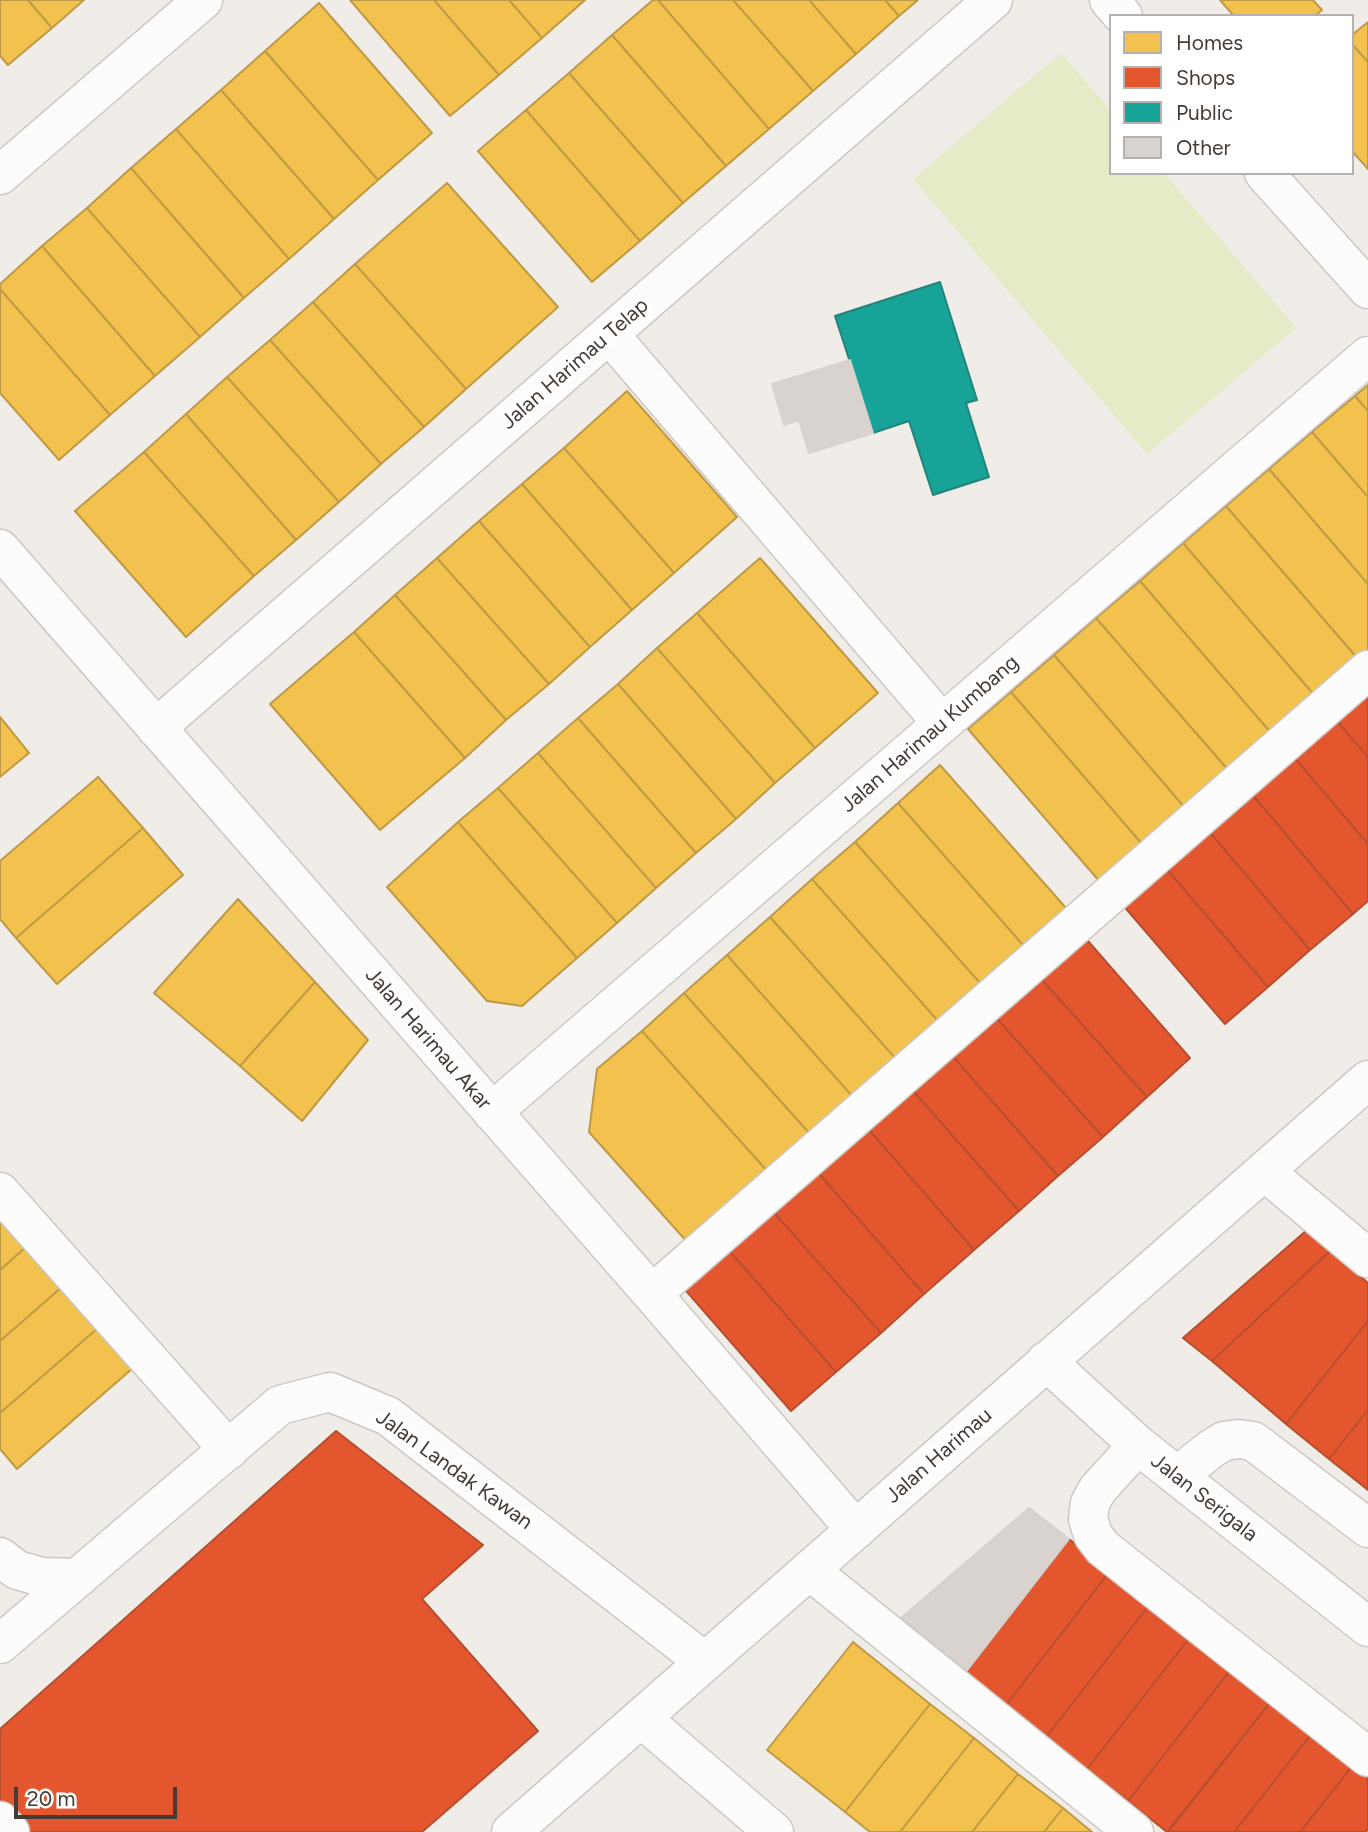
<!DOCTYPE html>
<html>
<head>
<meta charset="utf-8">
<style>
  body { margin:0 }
  #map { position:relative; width:1368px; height:1832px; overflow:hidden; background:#f0ece8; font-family:Figtree,sans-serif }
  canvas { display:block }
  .legend { position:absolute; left:1109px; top:14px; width:245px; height:161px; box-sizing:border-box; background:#fff; border:2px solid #b5b1ae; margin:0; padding:9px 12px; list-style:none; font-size:21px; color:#463b34 }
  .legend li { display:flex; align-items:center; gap:14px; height:35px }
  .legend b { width:35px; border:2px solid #b5b1ae }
  .scale { position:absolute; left:14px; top:1787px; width:163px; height:32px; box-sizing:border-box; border:4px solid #463b34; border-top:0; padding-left:9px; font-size:21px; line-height:24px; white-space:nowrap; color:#463b34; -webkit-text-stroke:5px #fff; paint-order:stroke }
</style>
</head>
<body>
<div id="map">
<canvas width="1368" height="1832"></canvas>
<ul class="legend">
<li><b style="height:19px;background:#f2c14e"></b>Homes</li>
<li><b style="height:19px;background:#e4572e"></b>Shops</li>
<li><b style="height:19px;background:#17a398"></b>Public</li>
<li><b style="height:19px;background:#d8d3cf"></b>Other</li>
</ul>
<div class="scale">20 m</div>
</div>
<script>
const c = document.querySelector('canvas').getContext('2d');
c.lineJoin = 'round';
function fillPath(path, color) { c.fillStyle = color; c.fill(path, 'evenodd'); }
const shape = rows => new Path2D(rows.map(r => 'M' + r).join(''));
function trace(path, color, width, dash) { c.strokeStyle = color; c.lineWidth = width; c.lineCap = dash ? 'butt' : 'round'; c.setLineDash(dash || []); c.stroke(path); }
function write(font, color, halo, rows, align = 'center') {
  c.font = font + ' Figtree,sans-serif'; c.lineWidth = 7; c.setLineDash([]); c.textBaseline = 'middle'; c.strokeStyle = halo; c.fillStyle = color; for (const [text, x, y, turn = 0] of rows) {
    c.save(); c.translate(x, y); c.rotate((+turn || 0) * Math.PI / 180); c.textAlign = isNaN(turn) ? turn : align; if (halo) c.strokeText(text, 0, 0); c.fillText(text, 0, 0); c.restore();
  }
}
fillPath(shape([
  [1061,53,1111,111,1111,173,1164,173,1296,328,1147,454,913,179]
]), '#e5ebc6');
const homes = shape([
  [0,0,28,0,52,28,8,65,0,56,0,0],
  [28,0,84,0,52,28,28,0],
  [350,0,434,0,499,75,450,116,350,0],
  [434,0,509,0,542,38,499,75,434,0],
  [509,0,585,0,542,38,509,0],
  [653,0,658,0,769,129,726,166,612,35,653,0],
  [658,0,733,0,813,91,769,129,658,0],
  [733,0,809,0,856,54,813,91,733,0],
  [809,0,885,0,899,16,856,54,809,0],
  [885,0,918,0,899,16,885,0],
  [1220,0,1313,0,1322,10,1315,16,1234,16,1220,0],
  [319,3,432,133,378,180,265,51,319,3],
  [1368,22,1368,62,1352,44,1352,35,1368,22],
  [612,35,726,166,683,203,569,73,612,35],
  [1352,44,1368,62,1368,169,1352,151,1352,44],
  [265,51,378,180,334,219,221,90,265,51],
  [569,73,683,203,640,241,526,110,569,73],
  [221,90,334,219,289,259,176,129,221,90],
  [526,110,640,241,592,282,478,151,526,110],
  [176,129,289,259,244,298,131,168,176,129],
  [131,168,244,298,200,337,87,208,131,168],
  [447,183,558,307,466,389,355,264,447,183],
  [87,208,200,337,155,376,42,246,87,208],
  [42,246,155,376,110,415,0,289,0,284,42,246],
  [355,264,466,389,424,427,313,302,355,264],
  [0,289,110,415,59,460,0,393,0,289],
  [313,302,424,427,381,464,270,340,313,302],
  [270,340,381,464,339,502,227,377,270,340],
  [227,377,339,502,296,540,186,414,227,377],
  [1368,385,1368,411,1355,396,1368,385],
  [627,391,737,517,674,573,564,448,627,391],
  [1355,396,1368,411,1368,497,1312,432,1355,396],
  [186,414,296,540,254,576,144,452,186,414],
  [1312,432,1368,497,1368,584,1269,469,1312,432],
  [564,448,674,573,632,610,522,484,564,448],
  [144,452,254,576,186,637,75,511,144,452],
  [1269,469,1368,584,1368,650,1358,659,1226,506,1269,469],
  [522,484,632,610,590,647,479,521,522,484],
  [1226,506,1358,659,1315,696,1183,543,1226,506],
  [479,521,590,647,549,684,437,558,479,521],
  [1183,543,1315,696,1272,734,1140,581,1183,543],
  [437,558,549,684,506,720,395,595,437,558],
  [760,558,878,693,815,748,697,613,760,558],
  [1140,581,1272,734,1229,771,1096,618,1140,581],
  [395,595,506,720,465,758,354,632,395,595],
  [697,613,815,748,775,783,657,648,697,613],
  [1096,618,1229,771,1185,808,1054,655,1096,618],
  [354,632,465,758,380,830,270,704,354,632],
  [657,648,775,783,736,819,618,684,657,648],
  [1054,655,1185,808,1143,845,1011,692,1054,655],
  [618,684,736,819,696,853,578,718,618,684],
  [1011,692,1143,845,1100,882,968,729,1011,692],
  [0,717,29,753,0,777,0,717],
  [578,718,696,853,656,888,538,753,578,718],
  [538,753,656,888,617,923,498,788,538,753],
  [940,765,1066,908,1023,945,898,803,940,765],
  [98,777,143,828,16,938,0,919,0,861,98,777],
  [498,788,617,923,577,958,458,822,498,788],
  [898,803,1023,945,980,983,855,842,898,803],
  [458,822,577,958,522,1006,487,1001,387,887,458,822],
  [143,828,183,875,57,984,16,938,143,828],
  [855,842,980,983,938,1021,812,879,855,842],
  [812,879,938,1021,896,1059,770,917,812,879],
  [238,899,315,982,240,1066,154,993,238,899],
  [770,917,896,1059,853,1097,727,955,770,917],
  [727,955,853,1097,810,1134,684,993,727,955],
  [315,982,368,1040,302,1121,240,1066,315,982],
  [684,993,810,1134,768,1172,642,1031,684,993],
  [642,1031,768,1172,688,1243,589,1132,597,1069,642,1031],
  [0,1215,27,1246,0,1270,0,1215],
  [27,1246,62,1287,0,1341,0,1270,27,1246],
  [62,1287,98,1328,0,1413,0,1341,62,1287],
  [98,1328,133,1368,17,1469,0,1449,0,1413,98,1328],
  [853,1642,930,1704,845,1812,767,1750,853,1642],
  [930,1704,974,1738,900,1832,870,1832,845,1812,930,1704],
  [974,1738,1018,1774,972,1832,900,1832,974,1738],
  [1018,1774,1063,1808,1044,1832,972,1832,1018,1774],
  [1063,1808,1092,1832,1044,1832,1063,1808]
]);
fillPath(homes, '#f2c14e');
trace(homes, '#be9946', 2);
const shops = shape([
  [1368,692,1368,757,1336,720,1368,692],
  [1336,720,1368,757,1368,844,1293,756,1336,720],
  [1293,756,1368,844,1368,901,1353,914,1251,793,1293,756],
  [1251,793,1353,914,1310,950,1207,829,1251,793],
  [1207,829,1310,950,1268,987,1164,866,1207,829],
  [1164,866,1268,987,1225,1024,1122,904,1164,866],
  [1081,933,1190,1058,1147,1097,1036,973,1081,933],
  [1036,973,1147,1097,1103,1137,991,1012,1036,973],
  [991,1012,1103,1137,1058,1176,948,1051,991,1012],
  [948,1051,1058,1176,1019,1211,908,1085,948,1051],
  [908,1085,1019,1211,974,1250,864,1124,908,1085],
  [864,1124,974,1250,924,1294,814,1168,864,1124],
  [814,1168,924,1294,881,1333,769,1207,814,1168],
  [769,1207,881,1333,836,1372,725,1246,769,1207],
  [1307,1230,1331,1250,1212,1361,1183,1338,1307,1230],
  [725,1246,836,1372,791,1411,681,1285,725,1246],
  [1331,1250,1368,1283,1368,1321,1286,1424,1212,1361,1331,1250],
  [1368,1321,1368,1410,1329,1459,1286,1424,1368,1321],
  [1368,1410,1368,1490,1329,1459,1368,1410],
  [336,1431,483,1545,422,1599,538,1731,422,1832,0,1832,0,1729,336,1431],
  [1069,1539,1110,1571,1006,1705,965,1673,1069,1539],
  [1110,1571,1150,1604,1046,1737,1006,1705,1110,1571],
  [1150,1604,1191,1636,1087,1769,1046,1737,1150,1604],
  [1191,1636,1232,1668,1128,1801,1087,1769,1191,1636],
  [1232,1668,1272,1700,1167,1832,1128,1801,1232,1668],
  [1272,1700,1313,1732,1234,1832,1168,1832,1272,1700],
  [1313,1732,1354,1764,1300,1832,1234,1832,1313,1732],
  [1354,1764,1368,1775,1368,1829,1366,1832,1300,1832,1354,1764]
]);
fillPath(shops, '#e4572e');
trace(shops, '#b54f30', 2);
const public = shape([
  [940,282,977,400,966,403,989,477,933,495,909,421,873,433,835,316,940,282]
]);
fillPath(public, '#17a398');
trace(public, '#25847a', 2);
const building = shape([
  [850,360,873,433,809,453,799,420,784,425,772,384,850,360],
  [1029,1508,1069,1539,965,1673,900,1619,1029,1508]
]);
fillPath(building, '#d8d3cf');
trace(building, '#d8d2ce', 2);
const minor = shape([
  [1109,0,1123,16],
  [1264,173,1368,289],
  [0,175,203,0],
  [609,334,942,723],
  [0,549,652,1294,856,1530],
  [156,728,993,0],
  [492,1112,1368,356],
  [1264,1171,1368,1258],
  [0,1192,229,1450],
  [652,1294,1368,670],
  [1046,1361,1138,1445,1368,1627],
  [1138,1445,1098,1489,1090,1503,1088,1519,1093,1535,1103,1548,1368,1757],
  [1177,1476,1211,1449,1224,1441,1238,1439,1253,1441,1368,1528],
  [0,1557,17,1570,42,1577,78,1578],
  [809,1570,1134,1832],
  [0,1644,280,1405,330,1392,388,1416,705,1662],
  [641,1718,774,1832],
  [0,1821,10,1832],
  [511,1832,1368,1080]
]);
trace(minor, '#cdc8c4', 41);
trace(minor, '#fdfcfc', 38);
write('21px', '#463b34', '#fff', [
  ["Jalan Harimau Telap",575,364,-41],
  ["Jalan Harimau Kumbang",930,734,-41],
  ["Jalan Harimau Akar",428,1039,49],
  ["Jalan Harimau",939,1456,-41],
  ["Jalan Landak Kawan",454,1470,36],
  ["Jalan Serigala",1204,1498,38]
]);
</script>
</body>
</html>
